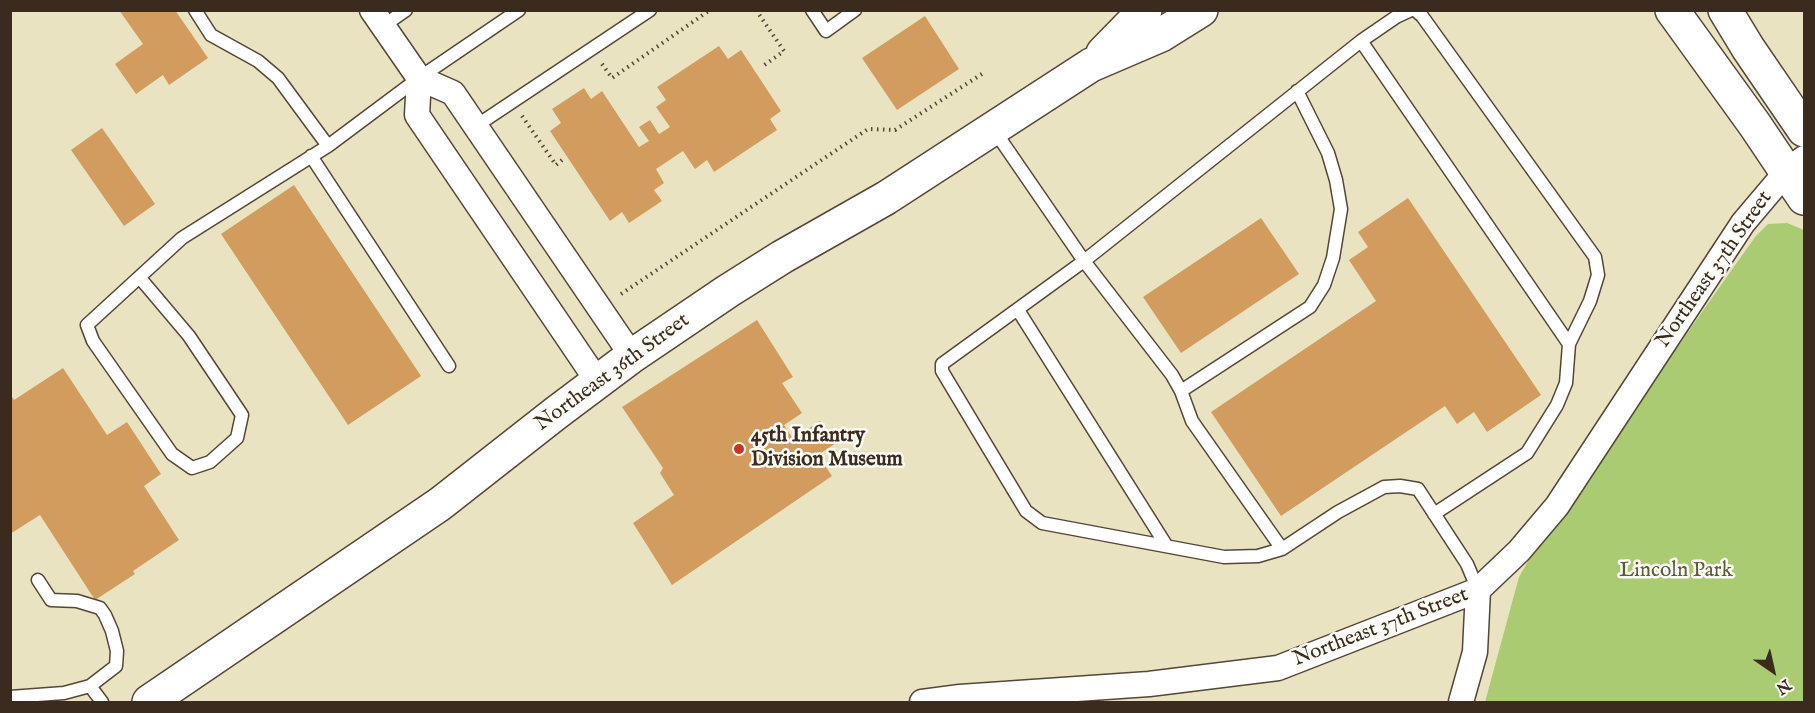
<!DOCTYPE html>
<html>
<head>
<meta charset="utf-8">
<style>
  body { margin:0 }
  #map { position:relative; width:1815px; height:713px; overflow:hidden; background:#eae3c2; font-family:"IM FELL English",serif }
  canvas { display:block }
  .frame { position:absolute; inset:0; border:12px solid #3b2a1e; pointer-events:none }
  .north { position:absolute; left:1743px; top:641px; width:60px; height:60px; -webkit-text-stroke:4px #fdfcf7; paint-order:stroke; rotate:146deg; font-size:16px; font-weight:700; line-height:24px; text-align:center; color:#3b2a1e }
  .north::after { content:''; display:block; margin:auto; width:21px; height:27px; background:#3b2a1e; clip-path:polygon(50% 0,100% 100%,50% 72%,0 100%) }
</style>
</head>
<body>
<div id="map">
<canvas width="1815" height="713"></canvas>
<div class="frame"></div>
<div class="north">N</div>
</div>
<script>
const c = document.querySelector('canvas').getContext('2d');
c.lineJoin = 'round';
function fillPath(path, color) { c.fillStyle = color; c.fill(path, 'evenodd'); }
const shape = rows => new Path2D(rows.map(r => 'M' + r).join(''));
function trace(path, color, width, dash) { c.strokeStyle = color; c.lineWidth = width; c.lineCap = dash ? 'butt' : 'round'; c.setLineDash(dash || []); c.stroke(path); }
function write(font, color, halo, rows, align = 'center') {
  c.font = font + ' "IM FELL English",serif'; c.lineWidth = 5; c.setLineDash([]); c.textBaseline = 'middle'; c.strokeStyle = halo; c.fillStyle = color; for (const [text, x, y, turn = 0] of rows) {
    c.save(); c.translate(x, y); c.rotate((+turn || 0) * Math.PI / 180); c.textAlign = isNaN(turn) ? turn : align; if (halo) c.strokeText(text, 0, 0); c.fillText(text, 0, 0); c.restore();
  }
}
fillPath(shape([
  [1787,223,1804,230,1804,702,1485,702,1519,577,1538,544,1755,237,1768,224]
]), '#abcb73');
fillPath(shape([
  [119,10,175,10,208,58,169,85,163,75,136,94,115,64,143,44],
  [925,16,959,69,897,110,862,58],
  [719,46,728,59,741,50,781,111,770,119,777,130,714,172,707,160,695,169,683,151,656,169,664,183,654,190,662,201,629,223,622,212,610,221,550,131,561,123,552,109,584,88,591,99,602,91,639,147,649,141,639,127,650,120,659,134,670,127,656,107,666,100,657,87],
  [102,128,155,204,124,226,71,150],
  [294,185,421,376,348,425,221,234],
  [1408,198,1541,395,1487,432,1474,412,1457,424,1445,406,1281,516,1211,412,1376,301,1349,260,1368,247,1358,232],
  [1261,218,1299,274,1181,353,1143,297],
  [757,320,793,377,782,383,802,413,784,425,793,439,820,421,836,443,818,455,832,476,672,585,633,523,674,495,660,473,663,468,622,407],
  [63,368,107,435,127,422,161,474,144,486,179,540,133,571,135,574,95,600,40,515,10,534,10,394,14,400]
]), '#d29c5e');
const lane = shape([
  [195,10,211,35,258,61,278,78,328,146],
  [812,10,826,31,855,10],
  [1411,10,1396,17,1361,41,1084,261,942,364,942,371,1026,511,1042,523,1224,557,1258,556,1282,549,1338,512,1384,487,1400,486,1418,489,1467,564,1478,590],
  [1415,10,1422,16,1595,257,1598,275,1590,301,1569,344,1566,383,1557,405,1527,453,1434,514],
  [383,26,406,10],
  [1361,41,1569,344],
  [476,126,650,10],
  [994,130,1084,261,1172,375,1181,391,1192,421,1282,549],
  [311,156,449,366],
  [140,278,189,336,242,415,237,438,210,462,192,468,172,454,93,341,87,325,182,238,328,146,419,78,519,10],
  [1018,310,1166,545],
  [1181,391,1310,307,1324,285,1333,258,1341,209,1336,180,1328,153,1297,91],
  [38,580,51,600,77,601,100,608,105,615,112,631,117,651,116,666,90,686],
  [10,697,64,693,90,686,102,702]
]);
const street = shape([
  [372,10,419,78,453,93,632,356],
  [419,78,417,115,598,382],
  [922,702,960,697,1149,684,1278,668,1478,590,1519,551,1557,506,1743,223,1787,171,1804,158],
  [1461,702,1475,652,1478,590]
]);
const secondary = shape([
  [1672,10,1755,125,1804,198],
  [1725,10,1748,48,1804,130],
  [1103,53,1145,10],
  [149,702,440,504,556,413,632,356,728,291,782,257,886,198,1091,65,1161,35,1201,10]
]);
trace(lane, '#554637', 15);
trace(street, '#554637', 27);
trace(secondary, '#554637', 36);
trace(shape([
  [756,10,784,51,763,66],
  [602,64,612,78,710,10],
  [522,116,556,165,562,160],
  [621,294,868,129,895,130,985,72]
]), '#554637', 4, [1.5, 4.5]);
trace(lane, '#fff', 12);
trace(street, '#fff', 24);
trace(secondary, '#fff', 33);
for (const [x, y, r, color] of [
  [739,449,6,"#c8321e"]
]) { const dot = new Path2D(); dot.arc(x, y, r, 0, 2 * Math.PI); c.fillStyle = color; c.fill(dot); trace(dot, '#fdfcf7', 2); }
write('21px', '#3b2a1e', '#fdfcf7', [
  ["Northeast 37th Street",1715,270,-55],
  ["Northeast 36th Street",613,373,-36],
  ["Northeast 37th Street",1381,628,-21]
]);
write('bold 21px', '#3b2a1e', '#fdfcf7', [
  ["45th Infantry",751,437],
  ["Division Museum",751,461]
], 'left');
write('21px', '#5d5a38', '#fdfcf7', [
  ["Lincoln Park",1676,572]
]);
</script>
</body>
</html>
